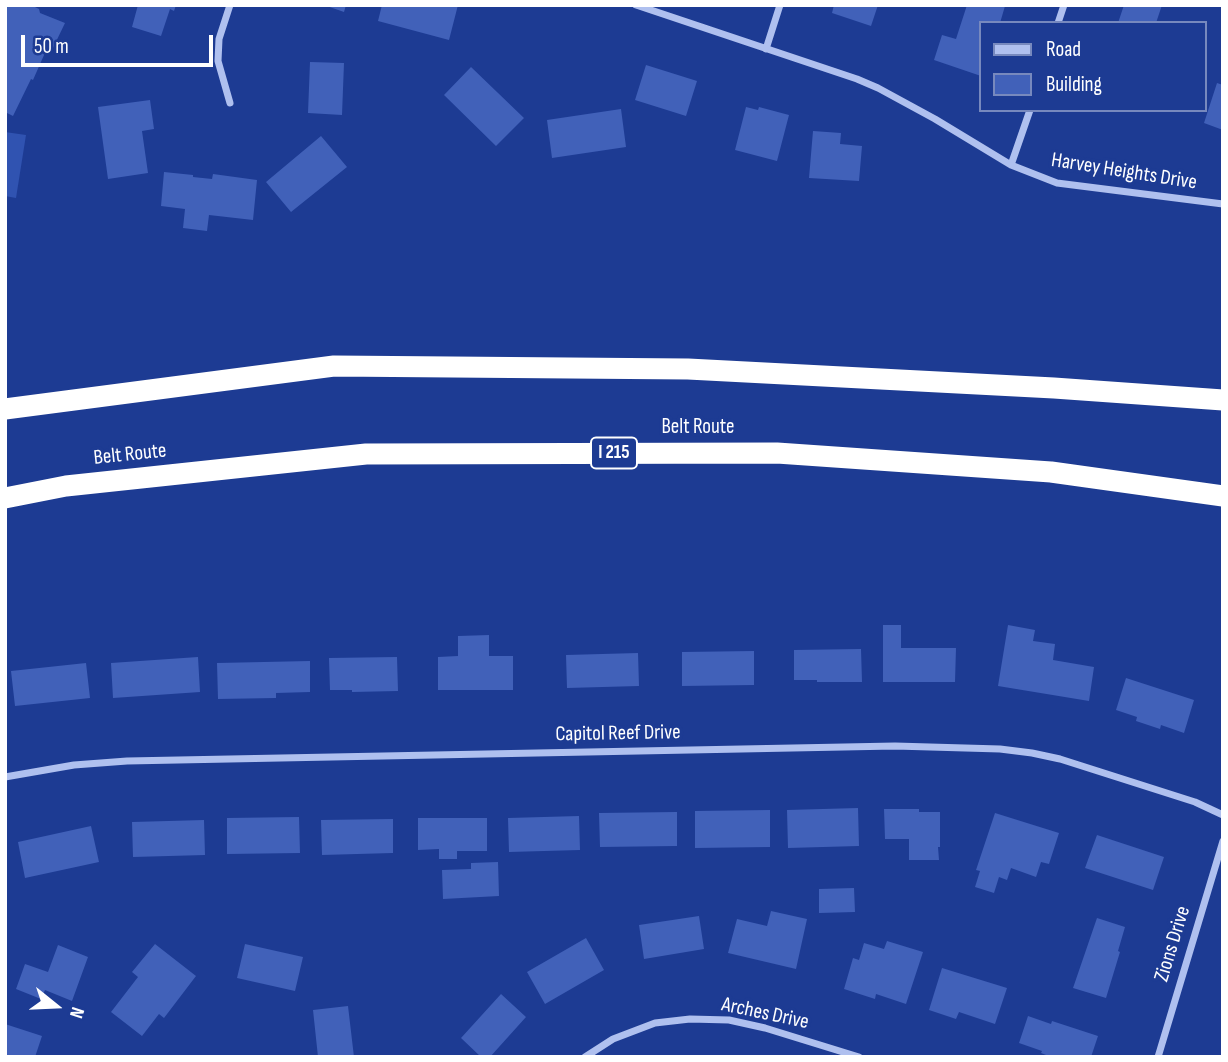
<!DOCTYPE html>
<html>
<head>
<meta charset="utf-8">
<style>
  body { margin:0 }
  #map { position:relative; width:1228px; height:1062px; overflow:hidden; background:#1d3b93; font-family:"Sofia Sans Condensed",sans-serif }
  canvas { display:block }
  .frame { position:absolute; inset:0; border:7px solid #fff; pointer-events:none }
  .legend { position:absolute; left:979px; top:21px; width:228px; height:91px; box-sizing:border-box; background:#1d3b93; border:2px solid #7789be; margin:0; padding:9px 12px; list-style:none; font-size:21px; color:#fff }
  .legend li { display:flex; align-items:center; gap:14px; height:35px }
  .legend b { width:35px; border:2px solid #7789be }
  .north { position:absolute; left:21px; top:971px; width:70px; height:70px; -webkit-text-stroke:5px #1d3b93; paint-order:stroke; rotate:108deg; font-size:19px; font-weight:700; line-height:28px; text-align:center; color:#fff }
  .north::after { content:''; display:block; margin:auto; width:24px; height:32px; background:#fff; clip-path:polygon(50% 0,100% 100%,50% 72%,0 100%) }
  .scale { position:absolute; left:21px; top:35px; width:192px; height:32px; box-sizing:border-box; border:4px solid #fff; border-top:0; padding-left:9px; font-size:21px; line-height:24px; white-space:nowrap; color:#fff; -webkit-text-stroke:5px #1d3b93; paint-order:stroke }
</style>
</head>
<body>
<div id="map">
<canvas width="1228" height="1062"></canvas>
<div class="frame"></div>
<ul class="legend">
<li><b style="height:9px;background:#afc0ef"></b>Road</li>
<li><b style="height:19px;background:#4161b9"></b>Building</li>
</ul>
<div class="north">N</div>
<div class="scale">50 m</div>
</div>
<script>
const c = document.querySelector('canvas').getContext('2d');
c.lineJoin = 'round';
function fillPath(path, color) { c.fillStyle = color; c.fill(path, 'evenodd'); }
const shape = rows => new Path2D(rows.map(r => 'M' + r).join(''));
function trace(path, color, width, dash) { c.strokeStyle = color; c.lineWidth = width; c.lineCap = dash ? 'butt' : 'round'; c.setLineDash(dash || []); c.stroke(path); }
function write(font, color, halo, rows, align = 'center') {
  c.font = font + ' "Sofia Sans Condensed",sans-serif'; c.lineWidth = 7; c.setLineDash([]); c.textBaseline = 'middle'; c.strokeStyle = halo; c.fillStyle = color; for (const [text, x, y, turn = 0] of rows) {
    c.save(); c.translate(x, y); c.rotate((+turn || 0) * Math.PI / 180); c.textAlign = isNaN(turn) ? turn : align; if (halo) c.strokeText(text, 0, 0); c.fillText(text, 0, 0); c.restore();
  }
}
fillPath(shape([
  [5,132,26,135,16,198,5,196]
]), '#3053b1');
fillPath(shape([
  [5,5,31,5,39,9,40,13,65,23,53,48,48,46,33,80,31,79,13,116,5,112],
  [138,5,176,5,174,11,170,9,161,36,132,27],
  [324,5,346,5,344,12],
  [382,5,458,5,449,40,378,21],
  [834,5,878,5,871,26,832,13],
  [967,5,1005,6,1000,23,981,23,981,76,934,60,942,35,956,39],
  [1124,5,1162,5,1156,23,1118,23],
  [310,62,344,63,342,115,308,113],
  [646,65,697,81,686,116,635,100],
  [471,67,524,118,496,146,444,95],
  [1217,83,1223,85,1223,130,1204,123],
  [150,100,154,129,142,131,148,173,108,179,98,107],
  [746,107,758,110,759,107,789,115,777,161,735,150],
  [621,109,626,147,552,158,547,120],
  [813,131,841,133,840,144,862,146,859,181,809,178],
  [321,136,347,167,291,212,266,182],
  [164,172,193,175,193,177,212,179,213,174,257,180,253,220,209,215,207,231,183,228,185,209,161,206],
  [883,625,901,625,901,648,956,648,955,682,883,682],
  [1008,625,1035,630,1033,641,1055,644,1053,660,1094,667,1089,701,998,686],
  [489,635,489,656,513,656,513,690,438,690,438,657,458,656,458,636],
  [861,649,862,682,817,682,817,680,794,680,794,650],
  [754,651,754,685,682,686,682,652],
  [638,653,639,686,567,688,566,655],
  [198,657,200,692,113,698,111,663],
  [397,657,398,691,352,692,352,690,330,690,329,658],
  [310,661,310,692,276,693,276,698,218,699,217,663],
  [86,663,90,698,15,706,11,671],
  [1126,678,1194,700,1184,733,1161,725,1160,729,1136,721,1137,717,1116,710],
  [858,808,859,846,788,848,787,810],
  [884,809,919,809,919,812,940,812,940,847,938,847,939,860,909,860,909,839,885,839],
  [770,810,770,847,695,848,695,811],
  [677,812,677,846,600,847,599,813],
  [995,813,1059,833,1049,864,1041,862,1036,877,1011,868,1007,880,999,877,994,893,975,887,980,871,976,870],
  [579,816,580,850,509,852,508,818],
  [299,817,300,853,227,854,227,818],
  [418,818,487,818,487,851,457,851,457,859,439,859,439,849,418,850],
  [393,819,393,853,322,855,321,820],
  [204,820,205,855,133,857,132,822],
  [91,826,99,862,25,878,18,842],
  [1097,835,1164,857,1153,890,1085,868],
  [498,862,499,896,443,899,442,870,471,869,471,863],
  [854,888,855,912,819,913,819,889],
  [771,911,807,919,796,969,728,953,737,919,767,926],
  [699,916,704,949,644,959,639,925],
  [1097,918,1125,927,1118,951,1120,952,1106,998,1073,988],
  [586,938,604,970,545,1004,527,972],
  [887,941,923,952,906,1004,876,994,875,999,844,989,853,958,859,960,864,943,884,949],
  [155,944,196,976,164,1018,159,1014,142,1036,111,1012,138,977,132,972],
  [245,944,303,957,295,991,237,978],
  [58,945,88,957,72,1001,45,990,41,999,16,989,25,964,48,972],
  [942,968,1007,988,995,1024,959,1012,956,1019,929,1010],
  [501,994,526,1017,490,1057,481,1057,461,1038],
  [348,1006,354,1057,318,1057,313,1010],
  [1028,1016,1051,1024,1052,1021,1098,1036,1091,1057,1051,1057,1041,1053,1042,1051,1019,1043],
  [5,1024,42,1036,35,1057,5,1057]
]), '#4161b9');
trace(shape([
  [636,5,857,79,878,88,935,119,1011,165,1057,183,1223,204],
  [1058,23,1064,5],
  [766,49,780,5],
  [230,103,218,61,219,39,230,5],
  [1011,165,1030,110],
  [5,777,74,765,127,761,895,746,1000,749,1032,753,1060,759,1195,802,1223,815],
  [585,1057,613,1039,655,1023,690,1019,729,1020,765,1028,859,1057],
  [1158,1057,1223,841]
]), '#afc0ef', 7);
trace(shape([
  [5,409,334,366,688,369,1054,388,1223,400],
  [5,498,66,486,366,454,777,453,1051,472,1223,496]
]), '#fff', 21);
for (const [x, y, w] of [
  [614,453,46]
]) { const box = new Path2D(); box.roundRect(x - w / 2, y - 15.5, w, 31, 5); c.fillStyle = '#1d3b93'; c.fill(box); trace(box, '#fff', 2); }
write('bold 19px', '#fff', null, [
  ["I 215",614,453]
]);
write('21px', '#fff', '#1d3b93', [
  ["Harvey Heights Drive",1124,172,9],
  ["Belt Route",698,428],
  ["Belt Route",130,455,-6],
  ["Capitol Reef Drive",618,734,-1],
  ["Zions Drive",1173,944,-73],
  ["Arches Drive",765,1014,12]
]);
</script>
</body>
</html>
